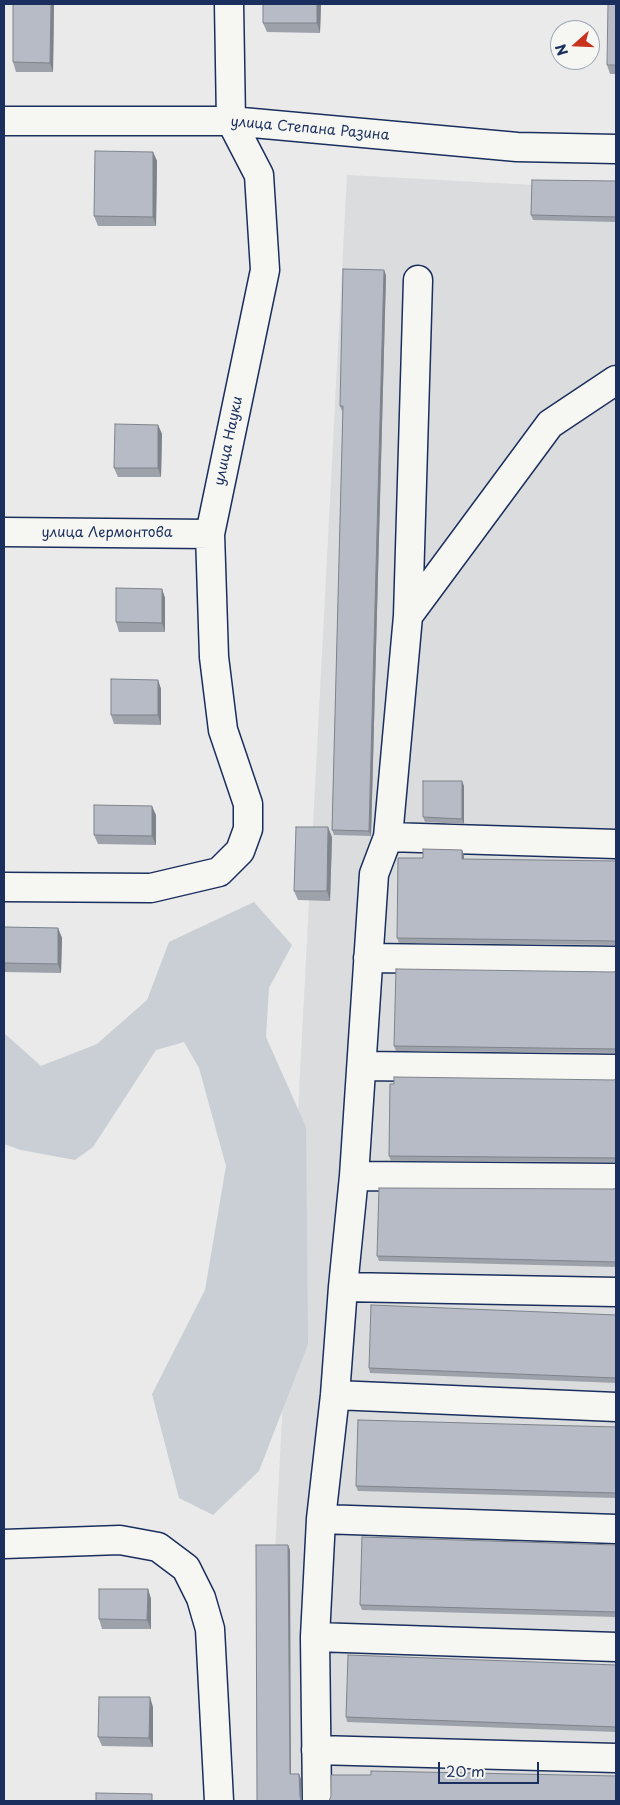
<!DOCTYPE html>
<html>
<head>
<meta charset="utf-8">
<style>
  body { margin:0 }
  #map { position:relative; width:620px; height:1805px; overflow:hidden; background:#e9eae9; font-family:"Playpen Sans",sans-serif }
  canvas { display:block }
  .frame { position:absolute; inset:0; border:5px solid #1b2f5e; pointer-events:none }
  .north { position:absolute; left:550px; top:20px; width:50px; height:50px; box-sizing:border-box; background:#f6f6f2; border:1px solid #9ea6b7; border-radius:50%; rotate:250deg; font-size:14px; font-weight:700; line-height:20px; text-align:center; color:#1b2f5e }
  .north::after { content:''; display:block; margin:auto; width:18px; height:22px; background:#c8321e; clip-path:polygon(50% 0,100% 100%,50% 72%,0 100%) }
  .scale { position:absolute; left:438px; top:1762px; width:101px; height:22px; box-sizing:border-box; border:2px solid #1b2f5e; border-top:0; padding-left:6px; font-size:15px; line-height:18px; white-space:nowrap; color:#1b2f5e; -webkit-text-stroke:4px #f6f6f2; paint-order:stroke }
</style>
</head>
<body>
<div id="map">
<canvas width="620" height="1805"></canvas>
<div class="frame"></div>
<div class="north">N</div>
<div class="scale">20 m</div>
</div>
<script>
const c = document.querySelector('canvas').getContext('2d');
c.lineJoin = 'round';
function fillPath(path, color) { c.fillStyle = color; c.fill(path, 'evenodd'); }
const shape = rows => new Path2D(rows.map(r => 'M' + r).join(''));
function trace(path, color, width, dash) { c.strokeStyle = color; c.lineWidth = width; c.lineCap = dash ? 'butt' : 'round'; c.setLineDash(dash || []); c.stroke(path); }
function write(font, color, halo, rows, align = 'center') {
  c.font = font + ' "Playpen Sans",sans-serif'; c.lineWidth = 4.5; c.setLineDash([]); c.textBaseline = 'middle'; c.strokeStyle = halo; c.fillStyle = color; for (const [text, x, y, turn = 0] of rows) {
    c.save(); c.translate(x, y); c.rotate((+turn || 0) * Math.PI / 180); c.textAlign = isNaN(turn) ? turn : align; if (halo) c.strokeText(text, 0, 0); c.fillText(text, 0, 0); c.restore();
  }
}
fillPath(shape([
  [347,175,534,185,616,186,616,1801,262,1801]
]), '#dadcde');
fillPath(shape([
  [254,902,292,945,269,988,266,1037,306,1127,308,1344,259,1471,213,1515,179,1498,152,1394,205,1290,226,1166,199,1068,184,1042,156,1050,93,1147,75,1160,21,1150,4,1144,4,1033,41,1066,97,1044,147,1000,169,942]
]), '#caced5');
const minor = shape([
  [4,121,231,121,517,147,616,149],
  [4,532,210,534],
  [408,616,418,280],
  [388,837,616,844],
  [4,887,151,888,219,872,240,851,248,829,248,804,223,730,214,657,210,534,265,270,259,175,231,121,229,4],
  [368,958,616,961],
  [362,1066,616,1069],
  [354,1176,616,1178],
  [343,1287,616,1292],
  [335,1395,616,1407],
  [321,1519,616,1529],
  [4,1544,120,1540,158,1547,186,1568,201,1598,210,1629,219,1801],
  [315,1637,616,1647],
  [316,1750,616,1758],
  [317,1801,315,1637,321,1519,335,1395,343,1287,354,1176,374,874,388,837,408,616,550,424,616,380]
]);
trace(minor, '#1b2f5e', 31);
trace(minor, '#f6f6f2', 28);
fillPath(shape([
  [13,4,54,4,53,72,16,72,13,62],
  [321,4,320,33,267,32,263,23],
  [616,4,616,74,610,74,607,65],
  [153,152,157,161,156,226,98,226,94,216],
  [616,181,616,222,533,220,531,215],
  [386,275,371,836,334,835,332,830,343,411,342,411,340,406],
  [158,425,162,434,161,477,118,477,114,468],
  [162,589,165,598,165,632,119,632,116,622],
  [158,680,161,689,161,725,114,724,111,715],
  [464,786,464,824,425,822,423,817],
  [156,815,156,845,98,844,94,835],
  [332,837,330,901,298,900,294,891],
  [464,855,464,859,616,861,616,945,399,943,397,938,423,858],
  [4,927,58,928,62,938,61,973,4,972],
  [616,971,616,1053,396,1051,394,1046],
  [616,1079,616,1162,391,1161,389,1156],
  [616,1188,616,1267,379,1261,377,1256],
  [616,1315,616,1383,370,1373,369,1368],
  [616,1427,616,1498,358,1491,356,1486],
  [616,1545,616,1617,362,1610,360,1605],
  [148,1589,151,1599,151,1629,102,1629,99,1619],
  [616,1665,616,1732,347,1722,346,1717],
  [153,1707,153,1747,102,1746,98,1737]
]), '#9da1aa');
fillPath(shape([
  [51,4,54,4,53,72,50,63],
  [317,4,321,4,320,33,317,23],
  [153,152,157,161,156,226,153,217],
  [384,270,386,275,371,836,369,831],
  [158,425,162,434,161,477,158,468],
  [162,589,165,598,165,632,162,623],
  [158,680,161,689,161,725,158,715],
  [462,781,464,786,464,824,462,819],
  [152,806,156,815,156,845,152,836],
  [328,827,332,837,330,901,327,891],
  [462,850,464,855,464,864,462,859],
  [58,928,62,938,61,973,58,964],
  [288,1545,290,1550,291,1779,290,1774],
  [148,1589,151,1599,151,1629,147,1620],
  [150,1697,153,1707,153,1747,149,1738],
  [299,1774,301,1779,301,1801,300,1796]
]), '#7f838b');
const building = shape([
  [13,4,51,4,50,63,13,62,13,4],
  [263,4,317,4,317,23,263,23,263,4],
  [608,4,616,4,616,65,607,65,608,4],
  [95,151,153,152,153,217,94,216,95,151],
  [532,180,616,181,616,217,531,215,532,180],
  [343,269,384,270,369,831,332,830,343,406,340,406,343,269],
  [115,424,158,425,158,468,114,468,115,424],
  [116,588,162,589,162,623,116,622,116,588],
  [111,679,158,680,158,715,111,715,111,679],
  [423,781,462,781,462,819,423,817,423,781],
  [94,805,152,806,152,836,94,835,94,805],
  [296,827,328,827,327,891,294,891,296,827],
  [423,849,462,850,462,859,616,861,616,941,397,938,398,858,423,858,423,849],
  [4,927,58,928,58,964,4,963,4,927],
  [396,969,614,972,616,971,616,1049,394,1046,396,969],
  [394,1077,614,1080,616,1079,616,1158,389,1156,390,1084,394,1084,394,1077],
  [379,1188,614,1189,616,1188,616,1262,377,1256,379,1188],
  [371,1305,616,1315,616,1378,369,1368,371,1305],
  [358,1420,616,1427,616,1493,356,1486,358,1420],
  [362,1537,616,1545,616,1612,360,1605,362,1537],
  [256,1545,288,1545,290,1774,299,1774,300,1796,301,1801,257,1801,256,1545],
  [99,1589,148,1589,147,1620,99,1619,99,1589],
  [348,1655,616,1665,616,1727,346,1717,348,1655],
  [99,1697,150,1697,149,1738,98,1737,99,1697],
  [371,1771,616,1776,616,1801,329,1801,331,1796,331,1775,371,1775,371,1771],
  [96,1793,152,1794,152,1801,96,1801,96,1793]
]);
fillPath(building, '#b6bbc6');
trace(building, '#7f838b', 1);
write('14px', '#1b2f5e', '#f6f6f2', [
  ["улица Степана Разина",310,129,5],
  ["улица Науки",229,441,-78],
  ["улица Лермонтова",107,533]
]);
</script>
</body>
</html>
